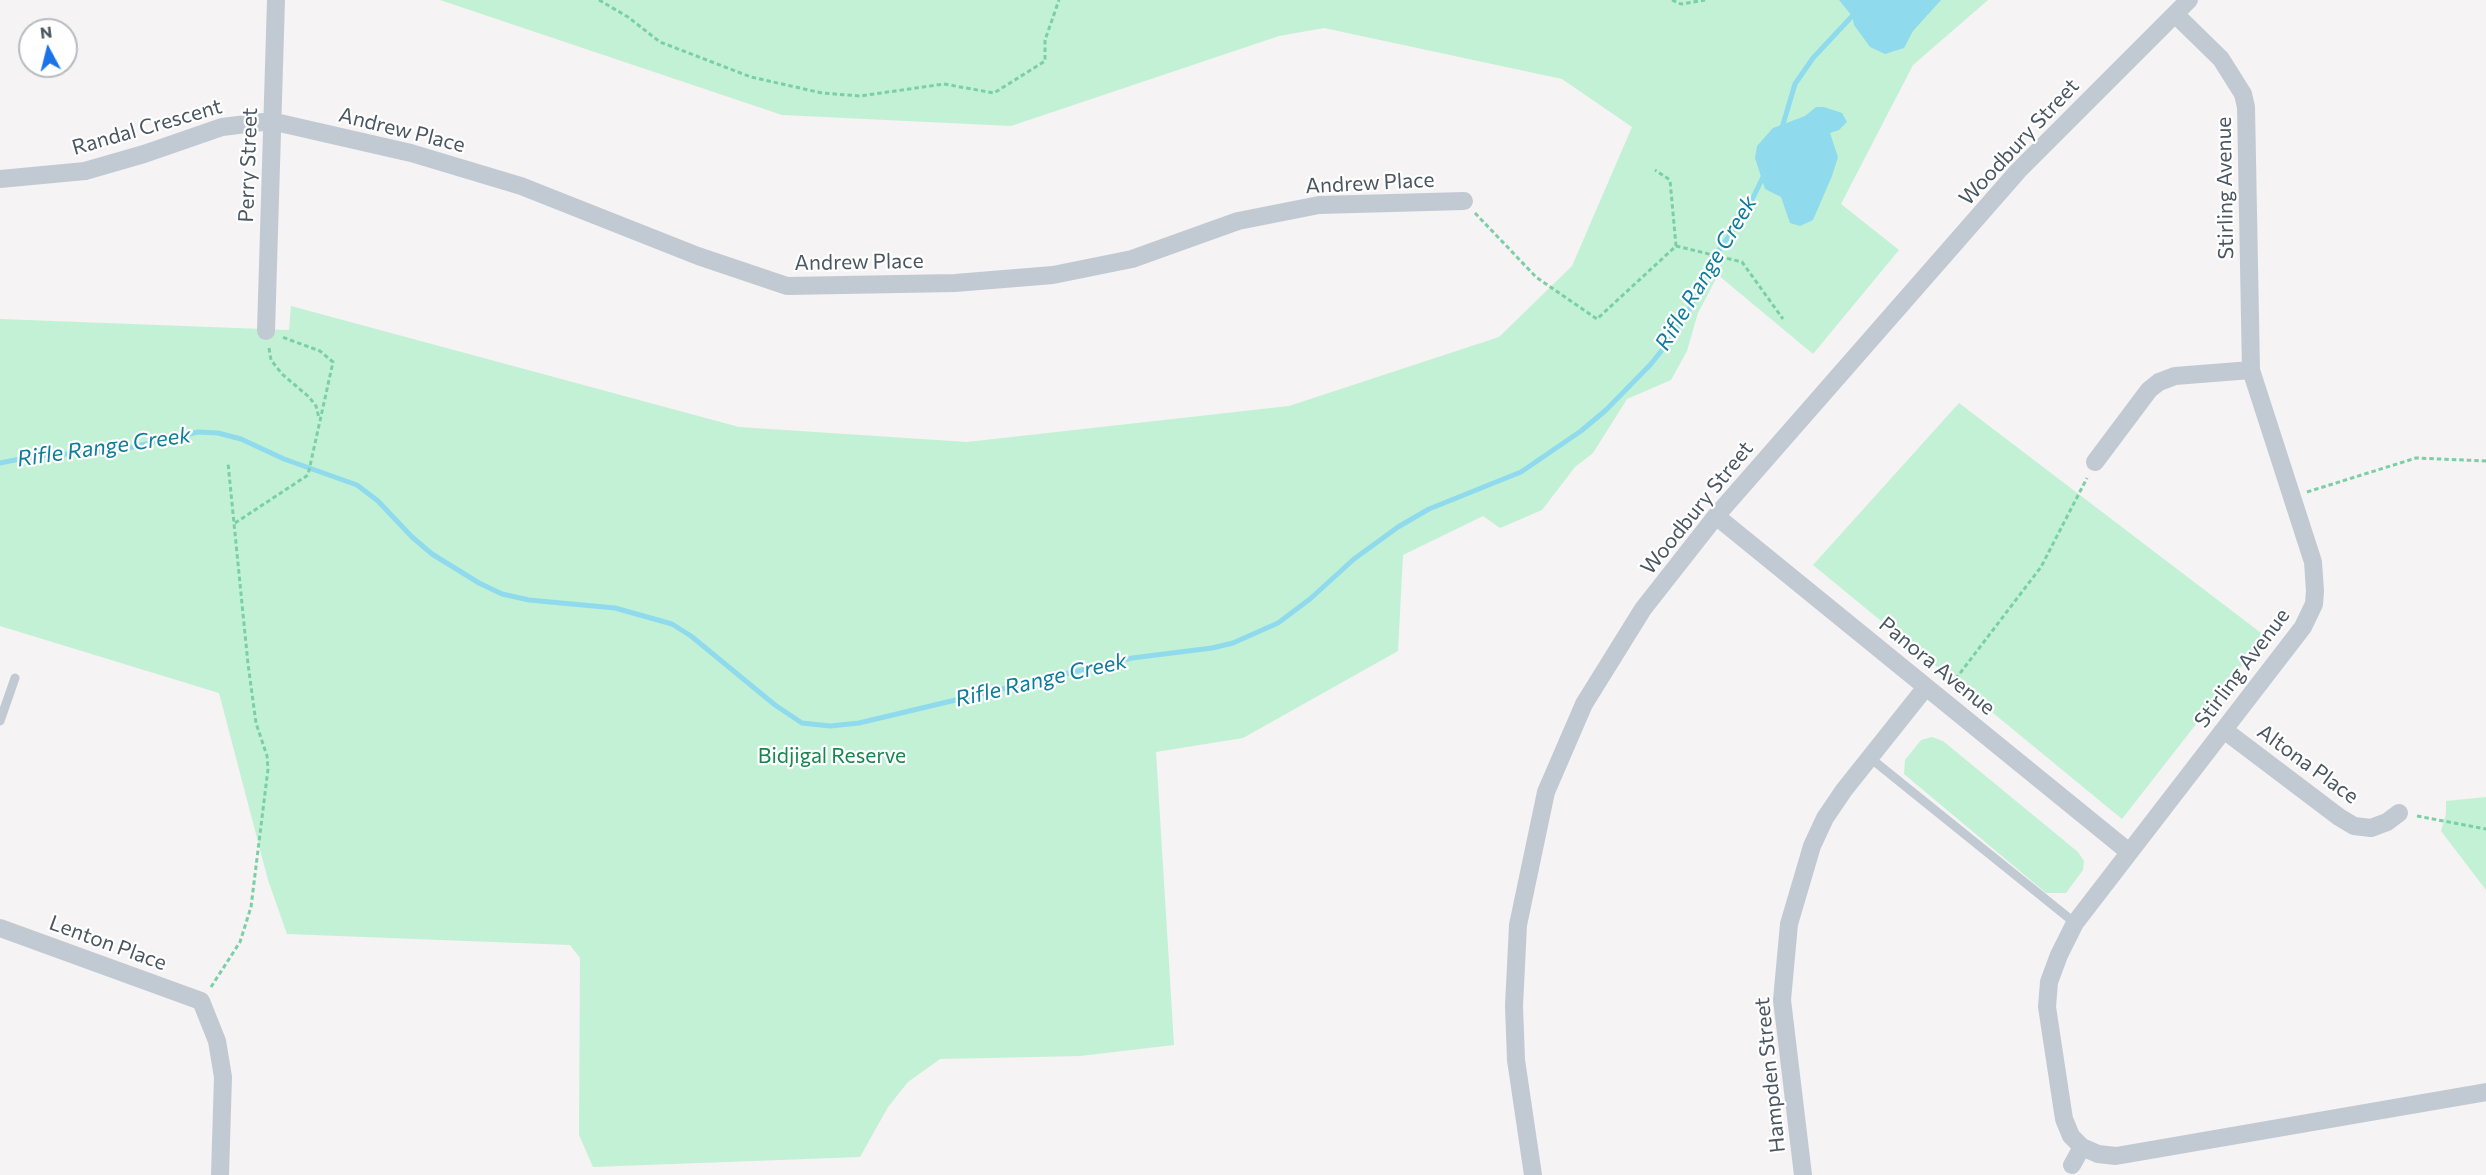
<!DOCTYPE html>
<html>
<head>
<meta charset="utf-8">
<style>
  body { margin:0 }
  #map { position:relative; width:2486px; height:1175px; overflow:hidden; background:#f5f3f3; font-family:Commissioner,sans-serif }
  canvas { display:block }
  .north { position:absolute; left:18px; top:18px; width:60px; height:60px; box-sizing:border-box; background:#fff; border:2px solid #b7bbc0; border-radius:50%; rotate:353deg; font-size:16px; font-weight:700; line-height:24px; text-align:center; color:#4a5661 }
  .north::after { content:''; display:block; margin:auto; width:21px; height:27px; background:#1a73e8; clip-path:polygon(50% 0,100% 100%,50% 72%,0 100%) }
</style>
</head>
<body>
<div id="map">
<canvas width="2486" height="1175"></canvas>
<div class="north">N</div>
</div>
<script>
const c = document.querySelector('canvas').getContext('2d');
c.lineJoin = 'round';
function fillPath(path, color) { c.fillStyle = color; c.fill(path, 'evenodd'); }
const shape = rows => new Path2D(rows.map(r => 'M' + r).join(''));
function trace(path, color, width, dash) { c.strokeStyle = color; c.lineWidth = width; c.lineCap = dash ? 'butt' : 'round'; c.setLineDash(dash || []); c.stroke(path); }
function write(font, color, halo, rows, align = 'center') {
  c.font = font + ' Commissioner,sans-serif'; c.lineWidth = 4.5; c.setLineDash([]); c.textBaseline = 'middle'; c.strokeStyle = halo; c.fillStyle = color; for (const [text, x, y, turn = 0] of rows) {
    c.save(); c.translate(x, y); c.rotate((+turn || 0) * Math.PI / 180); c.textAlign = isNaN(turn) ? turn : align; if (halo) c.strokeText(text, 0, 0); c.fillText(text, 0, 0); c.restore();
  }
}
fillPath(shape([
  [440,0,1988,0,1913,65,1841,204,1899,250,1813,354,1718,275,1698,313,1687,351,1671,380,1627,399,1593,453,1575,467,1542,510,1500,528,1483,516,1403,555,1398,651,1243,738,1156,752,1174,1045,1080,1056,940,1059,908,1082,888,1107,860,1157,593,1167,579,1135,580,958,570,945,287,934,268,880,219,693,0,626,0,319,289,330,291,306,739,427,967,442,1289,406,1499,337,1572,266,1632,127,1562,79,1324,28,1279,36,1011,126,782,115],
  [1959,403,2265,636,2122,819,1813,565],
  [1932,737,1943,741,2078,852,2084,861,2083,870,2066,893,2046,893,1904,774,1905,760,1921,740],
  [2486,797,2486,890,2441,831,2446,814,2446,801]
]), '#c3f1d5');
fillPath(shape([
  [1839,0,1941,0,1913,31,1904,48,1885,54,1870,47,1854,25,1852,16],
  [1816,107,1824,107,1842,113,1847,122,1839,130,1830,133,1838,157,1832,176,1813,220,1800,226,1790,223,1781,197,1765,189,1755,158,1757,146,1773,128,1805,116]
]), '#90daee');
trace(shape([
  [1781,131,1795,84,1813,58,1856,12],
  [0,463,35,456,115,451,198,432,218,433,241,439,284,459,357,485,378,501,412,537,432,554,479,583,502,594,529,600,615,608,672,624,691,636,775,705,802,723,830,726,859,723,1132,658,1212,648,1233,643,1278,623,1310,599,1354,559,1398,527,1429,509,1521,472,1581,431,1606,410,1651,364,1670,340,1688,312,1717,253,1746,212,1765,173]
]), '#90daee', 5);
trace(shape([
  [599,0,628,17,660,42,751,77,822,93,860,96,944,84,994,93,1045,61,1045,40,1059,0],
  [1672,0,1681,4,1705,0],
  [1475,213,1536,277,1597,319,1676,246,1670,180,1655,170],
  [1676,246,1742,262,1783,319],
  [269,348,271,360,282,374,309,397,316,406,319,418],
  [2307,492,2416,458,2486,461],
  [235,523,308,475,333,362,320,351,282,337],
  [1951,685,2041,567,2087,478],
  [2417,816,2486,829],
  [211,987,240,942,251,907,268,769,267,756,256,723,248,664,228,463]
]), '#7ad0a6', 3, [4.5, 3]);
trace(shape([
  [0,721,15,678],
  [1869,757,2075,923]
]), '#c1cad2', 9);
trace(shape([
  [2175,14,2221,59,2243,94,2246,107,2251,370,2313,562,2315,591,2314,604,2303,627,2075,923,2059,955,2049,982,2047,1007,2064,1119,2071,1136,2082,1147,2098,1154,2116,1156,2486,1092],
  [0,179,85,171,144,154,222,127,271,121,411,153,521,186,698,256,787,286,955,283,1053,275,1132,259,1238,221,1319,205,1464,201],
  [266,331,276,0],
  [2095,462,2149,390,2159,382,2175,376,2251,370],
  [1716,516,2129,852],
  [2224,730,2339,817,2354,826,2371,828,2387,822,2399,813],
  [0,928,201,1001,217,1041,223,1077,220,1175],
  [2072,1165,2082,1147],
  [1533,1175,1516,1060,1514,1006,1518,925,1546,792,1584,704,1643,609,1716,516,2018,171,2189,0],
  [1803,1175,1782,1000,1789,924,1812,846,1825,818,1844,790,1926,687]
]), '#c1cad2', 18);
write('21px', '#4a5661', '#fff', [
  ["Randal Crescent",147,127,-16],
  ["Andrew Place",402,130,14],
  ["Woodbury Street",2019,142,-47],
  ["Perry Street",248,165,-88],
  ["Andrew Place",1370,183,-3],
  ["Stirling Avenue",2225,188,-91],
  ["Andrew Place",859,262,-1],
  ["Woodbury Street",1697,508,-51],
  ["Panora Avenue",1937,666,39],
  ["Stirling Avenue",2242,668,-53],
  ["Altona Place",2308,764,36],
  ["Lenton Place",108,943,20],
  ["Hampden Street",1770,1075,-96]
]);
write('21px', '#17864f', '#fff', [
  ["Bidjigal Reserve",832,756]
]);
write('italic 22px', '#0c7c9b', '#fff', [
  ["Rifle Range Creek",1706,273,-59],
  ["Rifle Range Creek",104,447,-8],
  ["Rifle Range Creek",1041,680,-13]
]);
</script>
</body>
</html>
